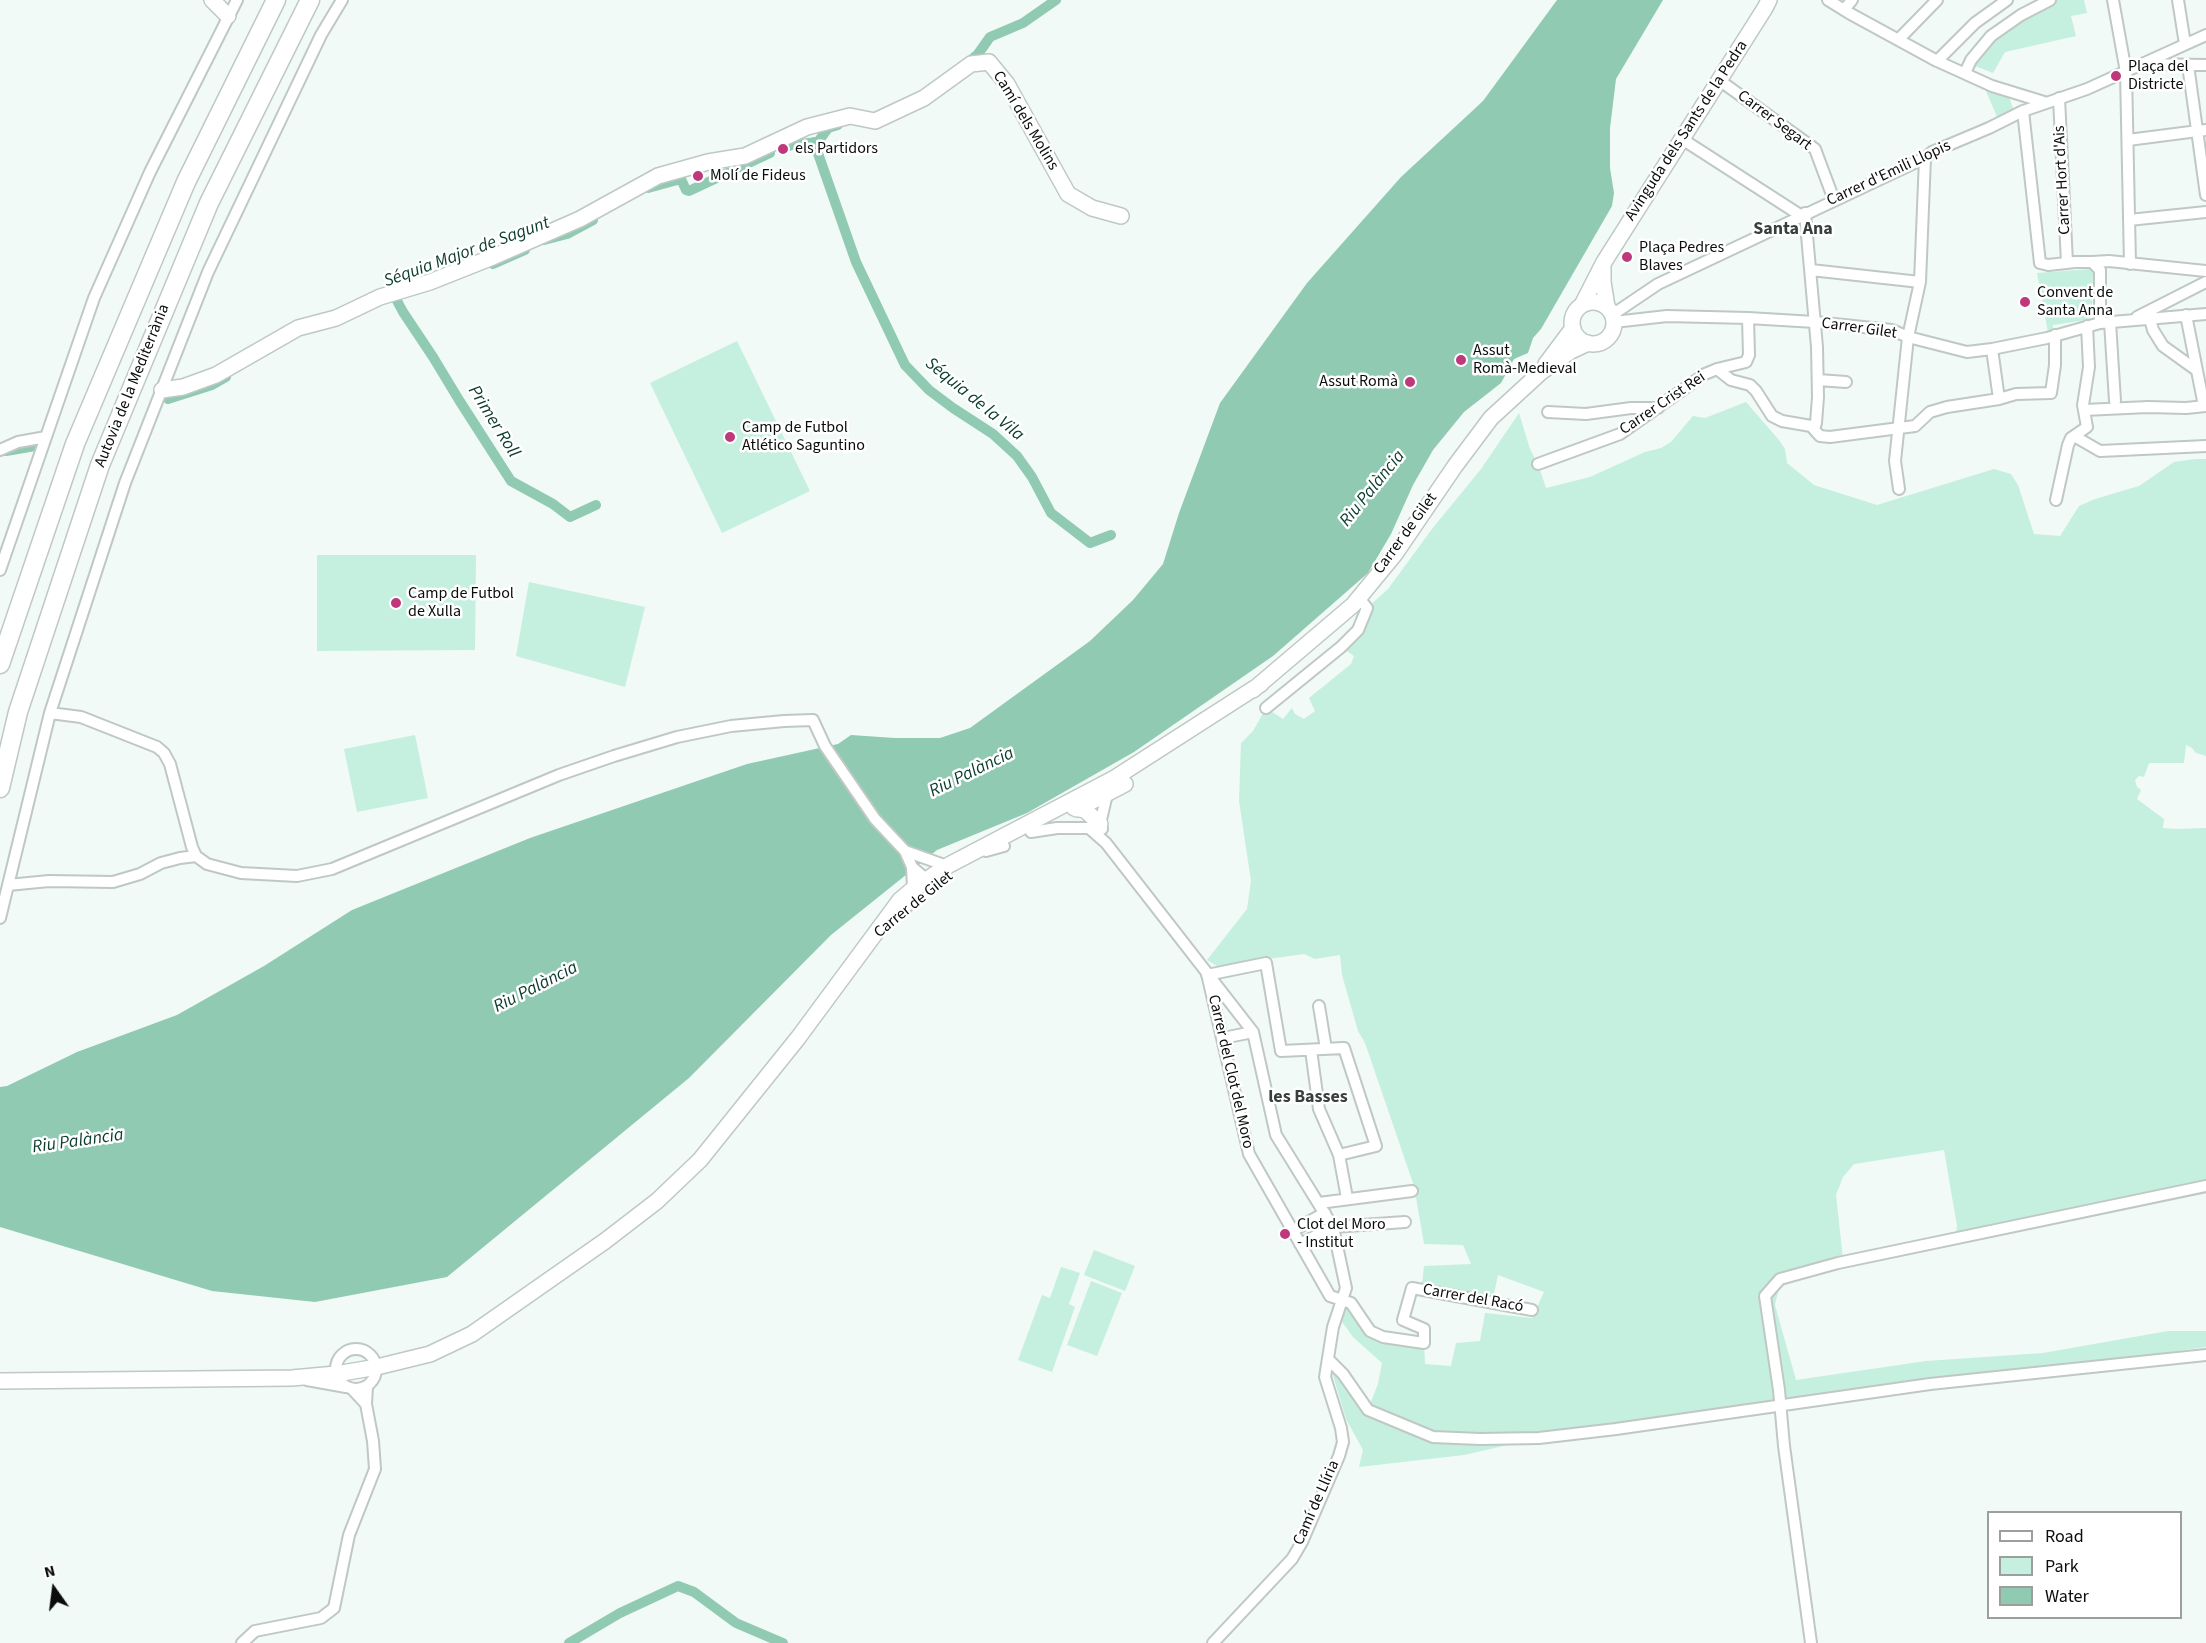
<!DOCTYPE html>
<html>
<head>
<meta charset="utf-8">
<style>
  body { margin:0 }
  #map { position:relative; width:2206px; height:1643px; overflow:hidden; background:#f1faf6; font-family:"Source Sans 3",sans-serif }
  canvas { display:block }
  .legend { position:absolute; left:1987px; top:1511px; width:195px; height:108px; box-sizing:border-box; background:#fff; border:2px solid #9d9e9e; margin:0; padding:8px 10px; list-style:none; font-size:18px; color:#0a0d0c }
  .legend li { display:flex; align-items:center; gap:12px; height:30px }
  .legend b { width:30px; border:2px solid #9d9e9e }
  .north { position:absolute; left:24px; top:1559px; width:60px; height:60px; -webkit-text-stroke:4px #fff; paint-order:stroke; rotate:346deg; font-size:16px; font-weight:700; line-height:24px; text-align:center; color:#0a0d0c }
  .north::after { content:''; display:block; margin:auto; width:21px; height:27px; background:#0a0d0c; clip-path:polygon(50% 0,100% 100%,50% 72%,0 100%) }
</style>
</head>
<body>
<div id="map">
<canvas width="2206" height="1643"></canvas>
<ul class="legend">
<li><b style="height:8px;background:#fff"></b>Road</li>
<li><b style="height:16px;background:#c5efde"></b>Park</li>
<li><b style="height:16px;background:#91cab3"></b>Water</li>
</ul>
<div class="north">N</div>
</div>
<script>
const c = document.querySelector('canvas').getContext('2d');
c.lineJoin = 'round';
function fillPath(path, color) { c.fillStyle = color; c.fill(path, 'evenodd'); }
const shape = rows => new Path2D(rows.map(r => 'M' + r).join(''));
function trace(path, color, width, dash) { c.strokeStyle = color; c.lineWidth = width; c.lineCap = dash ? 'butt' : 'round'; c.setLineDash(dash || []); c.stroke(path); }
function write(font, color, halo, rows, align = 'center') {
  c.font = font + ' "Source Sans 3",sans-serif'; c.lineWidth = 5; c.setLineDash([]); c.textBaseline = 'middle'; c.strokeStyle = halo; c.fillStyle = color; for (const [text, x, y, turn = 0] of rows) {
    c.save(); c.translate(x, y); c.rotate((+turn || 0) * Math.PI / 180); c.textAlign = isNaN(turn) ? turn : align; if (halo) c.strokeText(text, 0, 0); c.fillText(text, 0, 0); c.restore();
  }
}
fillPath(shape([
  [2050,0,2084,0,2087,13,2071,16,2076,36,2005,52,1993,73,1970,64,1991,36],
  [1985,89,2009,97,2013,108,2012,113,1998,119],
  [2090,269,2093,272,2092,312,2090,318,2086,320,2053,325,2053,330,2048,332,2037,273],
  [737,341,810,491,722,533,650,383],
  [1746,402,1779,440,1785,449,1787,463,1814,485,1877,505,1994,469,2011,474,2018,485,2034,534,2060,536,2079,506,2095,499,2139,486,2174,462,2196,459,2206,459,2206,756,2196,753,2192,748,2186,745,2184,763,2149,763,2144,777,2139,776,2135,780,2137,787,2141,790,2137,799,2164,819,2163,828,2175,829,2206,828,2206,1186,1955,1239,1957,1226,1944,1150,1854,1164,1843,1177,1836,1195,1843,1259,1781,1279,1775,1305,1796,1380,1926,1361,2043,1353,2168,1331,2206,1331,2206,1347,1539,1438,1464,1455,1359,1467,1363,1450,1346,1419,1328,1359,1368,1409,1378,1384,1382,1363,1353,1337,1337,1315,1342,1301,1370,1331,1424,1343,1425,1364,1451,1366,1456,1343,1480,1341,1485,1313,1532,1318,1544,1292,1498,1275,1493,1298,1422,1284,1424,1266,1471,1264,1463,1245,1424,1244,1414,1186,1365,1043,1358,1031,1342,975,1340,955,1315,959,1304,954,1217,966,1207,960,1247,909,1251,881,1239,801,1241,743,1253,731,1266,708,1283,719,1292,708,1295,714,1304,719,1315,711,1309,698,1351,664,1354,656,1341,647,1367,608,1388,589,1432,529,1481,469,1519,413,1530,449,1538,464,1546,488,1590,477,1645,452,1661,448,1671,442,1693,416,1705,418],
  [317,555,476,555,475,650,317,651],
  [529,582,645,607,625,687,516,656],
  [415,735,428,798,357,812,344,749],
  [1094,1250,1135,1266,1125,1291,1084,1275],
  [1061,1267,1080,1273,1069,1304,1075,1307,1052,1372,1018,1360,1042,1295,1050,1298],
  [1091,1281,1122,1293,1097,1356,1067,1345]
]), '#c5efde');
fillPath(shape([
  [1557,0,1663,0,1616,79,1610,128,1610,168,1614,193,1612,206,1541,329,1533,338,1528,353,1514,359,1501,383,1464,412,1433,450,1413,485,1391,534,1368,573,1273,656,1134,752,1027,813,937,850,831,935,689,1078,447,1277,315,1302,212,1291,0,1227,0,1087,7,1086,77,1052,177,1015,264,966,352,910,530,838,747,764,838,744,851,735,895,738,940,738,970,728,1090,641,1133,600,1163,564,1179,513,1220,403,1307,283,1401,177,1483,101]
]), '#91cab3');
trace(shape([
  [965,65,978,54,990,37,1023,23,1056,0],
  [814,142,856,262,905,365,929,390,953,408,993,434,1017,456,1032,477,1051,513,1090,543,1111,535],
  [781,149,791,145,818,142,828,128,838,125],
  [648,188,681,179,686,190,689,191,770,153],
  [544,240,567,234,593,220],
  [493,264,525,250],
  [395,297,403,312,433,357,459,400,511,481,553,504,570,517,596,505],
  [168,399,212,385,226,377],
  [6,451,35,446],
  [569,1643,620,1613,678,1586,694,1592,736,1623,783,1643]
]), '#91cab3', 10);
const street = shape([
  [1828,0,1849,13,1937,61,1992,86,2044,102],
  [2113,0,2126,72,2130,264],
  [2178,0,2185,44],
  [1844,10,1852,0],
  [1898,40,1937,0],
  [1937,61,1975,23,2007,0],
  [2143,64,2206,65],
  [2188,65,2206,195],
  [1965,73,1971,60,1991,36,2021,15,2050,0],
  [1719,80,1815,149,1834,200],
  [2059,98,2067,263],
  [2023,111,2040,263,2048,265,2075,262,2092,262,2100,270,2100,323],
  [1682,139,1800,215],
  [2128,140,2206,130],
  [1805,213,1817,347,1818,397,1816,423,1814,429],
  [2129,220,2206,212],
  [2092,262,2109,261,2206,271],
  [1811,270,1920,282],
  [1612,315,1658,284,1925,158,1932,152,1989,128,2023,111,2087,89,2206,35],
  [2186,315,2204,406],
  [2137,317,2206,282],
  [2150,319,2153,330,2163,346,2195,369],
  [1614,322,1667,316,1748,318,1815,322,1892,330,1908,337,1967,352,1992,349,2047,338,2100,323,2206,314],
  [2110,322,2115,401],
  [1992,349,1999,399],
  [1717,369,1731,380,1750,385,1756,391,1772,416,1782,421,1811,426,1820,436,1830,437,1915,426,1930,412,1947,407,1999,399,2016,394,2051,393,2055,365,2055,335],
  [1818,380,1846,382],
  [2084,410,2148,407,2186,408,2206,406],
  [1548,412,1586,414,1631,408,1658,408],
  [2074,436,2100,451,2206,446],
  [0,450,18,442,46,437],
  [1538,464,1620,434,1705,374,1717,369,1746,362,1749,355,1748,318],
  [1899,489,1895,461,1908,337,1920,282,1925,158],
  [2056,500,2068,445,2071,438,2087,427,2083,405,2089,367,2087,326],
  [0,570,94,298,150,172,237,0],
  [1266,708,1341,647,1358,630,1367,608,1359,598],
  [50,713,81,717,157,747,164,753,170,764,192,847,196,856,207,864,241,873,297,876,332,869,559,775,614,756,677,737,731,726,784,721,813,720,825,746,875,819,905,851],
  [1102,829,1100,824,1107,794],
  [1031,832,1057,828,1089,828,1106,843,1253,1032,1276,1135,1333,1227,1346,1288,1333,1327,1325,1377,1341,1428,1343,1442,1339,1456,1302,1542,1292,1559,1213,1643],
  [986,851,1004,846],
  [912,867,926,879,932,878],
  [8,885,49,881,113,882,140,874,161,863,180,858,196,856],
  [913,889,912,867,905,851,947,866],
  [905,909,917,893],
  [0,918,50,713,125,483,208,272,321,35,342,0],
  [1207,975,1266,963,1281,1051,1344,1048,1376,1146,1339,1155],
  [1208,978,1249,1154,1330,1296,1351,1303,1370,1331,1383,1337,1424,1343,1424,1329,1403,1320,1412,1288,1532,1310],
  [1319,1006,1326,1049],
  [1223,1038,1253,1032],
  [1311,1050,1319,1109,1339,1155,1347,1198],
  [1319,1203,1412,1191],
  [1292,1231,1325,1213],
  [1300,1244,1333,1227,1405,1222],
  '336 1369a20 20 0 1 1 40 0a20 20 0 1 1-40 0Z',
  [1328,1359,1343,1374,1368,1410,1433,1437,1480,1439,1539,1438,1616,1429,1930,1384,2206,1355],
  [307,1380,346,1387],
  [353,1390,366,1404,367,1387],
  [242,1643,255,1631,321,1618,334,1608,349,1535,375,1469,373,1441,366,1404],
  [1811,1643,1784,1446,1779,1390,1765,1296,1780,1279,1838,1263,2206,1186]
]);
const secondary = shape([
  [212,0,228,16],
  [1603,265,1603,282,1607,307],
  '1572 323a21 21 0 1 1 42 0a21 21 0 1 1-42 0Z',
  [1582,305,1604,262,1765,8,1769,0],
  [1546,364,1573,328],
  [162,390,183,387,216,375,298,328,336,318,380,297,430,282,493,257,580,219,658,176,708,162,745,156,807,127,850,116,875,121,924,98,971,64,989,62,1007,84,1068,194,1092,208,1121,216],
  [1253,690,1353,605,1395,554,1455,466,1491,418,1540,373,1571,351,1588,343],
  [1074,808,1085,810,1100,824],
  [1077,809,1125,784],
  [0,1381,292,1378,336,1374,377,1367,430,1354,472,1334,605,1241,657,1201,700,1160,798,1038,900,900,913,889,947,866,1113,779,1261,684]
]);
const highway = shape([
  [0,664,75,444,186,182,276,0],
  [0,788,18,712,100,465,209,203,310,0]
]);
trace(street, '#bfc8c4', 14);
trace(secondary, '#bfc8c4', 18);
trace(highway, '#bfc8c4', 21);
trace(street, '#fff', 10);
trace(secondary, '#fff', 15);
trace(highway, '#fff', 18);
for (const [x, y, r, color] of [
  [2116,76,6,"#be387b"],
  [783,149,6,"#be387b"],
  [698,176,6,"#be387b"],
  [1627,257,6,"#be387b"],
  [2025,302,6,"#be387b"],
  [1461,360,6,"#be387b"],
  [1410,382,6,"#be387b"],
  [730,437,6,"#be387b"],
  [396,603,6,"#be387b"],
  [1285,1234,6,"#be387b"]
]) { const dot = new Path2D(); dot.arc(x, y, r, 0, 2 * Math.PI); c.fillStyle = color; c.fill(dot); trace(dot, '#fff', 2); }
write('16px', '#0a0d0c', '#fff', [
  ["Plaça del",2128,67],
  ["Districte",2128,85],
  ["els Partidors",795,149],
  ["Molí de Fideus",710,176],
  ["Plaça Pedres",1639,248],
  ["Blaves",1639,266],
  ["Convent de",2037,293],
  ["Santa Anna",2037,311],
  ["Assut",1473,351],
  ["Romà-Medieval",1473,369],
  ["Assut Romà",1398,382,"right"],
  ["Camp de Futbol",742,428],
  ["Atlético Saguntino",742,446],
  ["Camp de Futbol",408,594],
  ["de Xulla",408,612],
  ["Clot del Moro",1297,1225],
  ["- Institut",1297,1243]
], 'left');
write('16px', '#0a0d0c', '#fff', [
  ["Camí dels Molins",1025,121,59],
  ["Carrer Segart",1774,121,37],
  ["Avinguda dels Sants de la Pedra",1687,131,-57],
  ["Carrer d'Emili Llopis",1889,174,-25],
  ["Carrer Hort d'Ais",2063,180,-93],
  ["Carrer Gilet",1859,329,8],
  ["Autovia de la Mediterrània",133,386,-68],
  ["Carrer Crist Rei",1663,404,-34],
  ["Carrer de Gilet",1406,534,-54],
  ["Carrer de Gilet",914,905,-39],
  ["Carrer del Clot del Moro",1230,1072,77],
  ["Carrer del Racó",1473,1299,10],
  ["Camí de Llíria",1317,1503,-66]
]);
write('bold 18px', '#38403d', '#fff', [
  ["Santa Ana",1793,230],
  ["les Basses",1308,1098]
]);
write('italic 18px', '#0a3c2d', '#fff', [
  ["Séquia Major de Sagunt",467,253,-20],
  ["Séquia de la Vila",974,400,39],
  ["Primer Roll",493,422,58],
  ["Riu Palància",1373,489,-51],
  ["Riu Palància",972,773,-26],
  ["Riu Palància",536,988,-27],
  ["Riu Palància",78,1142,-8]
]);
</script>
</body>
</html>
